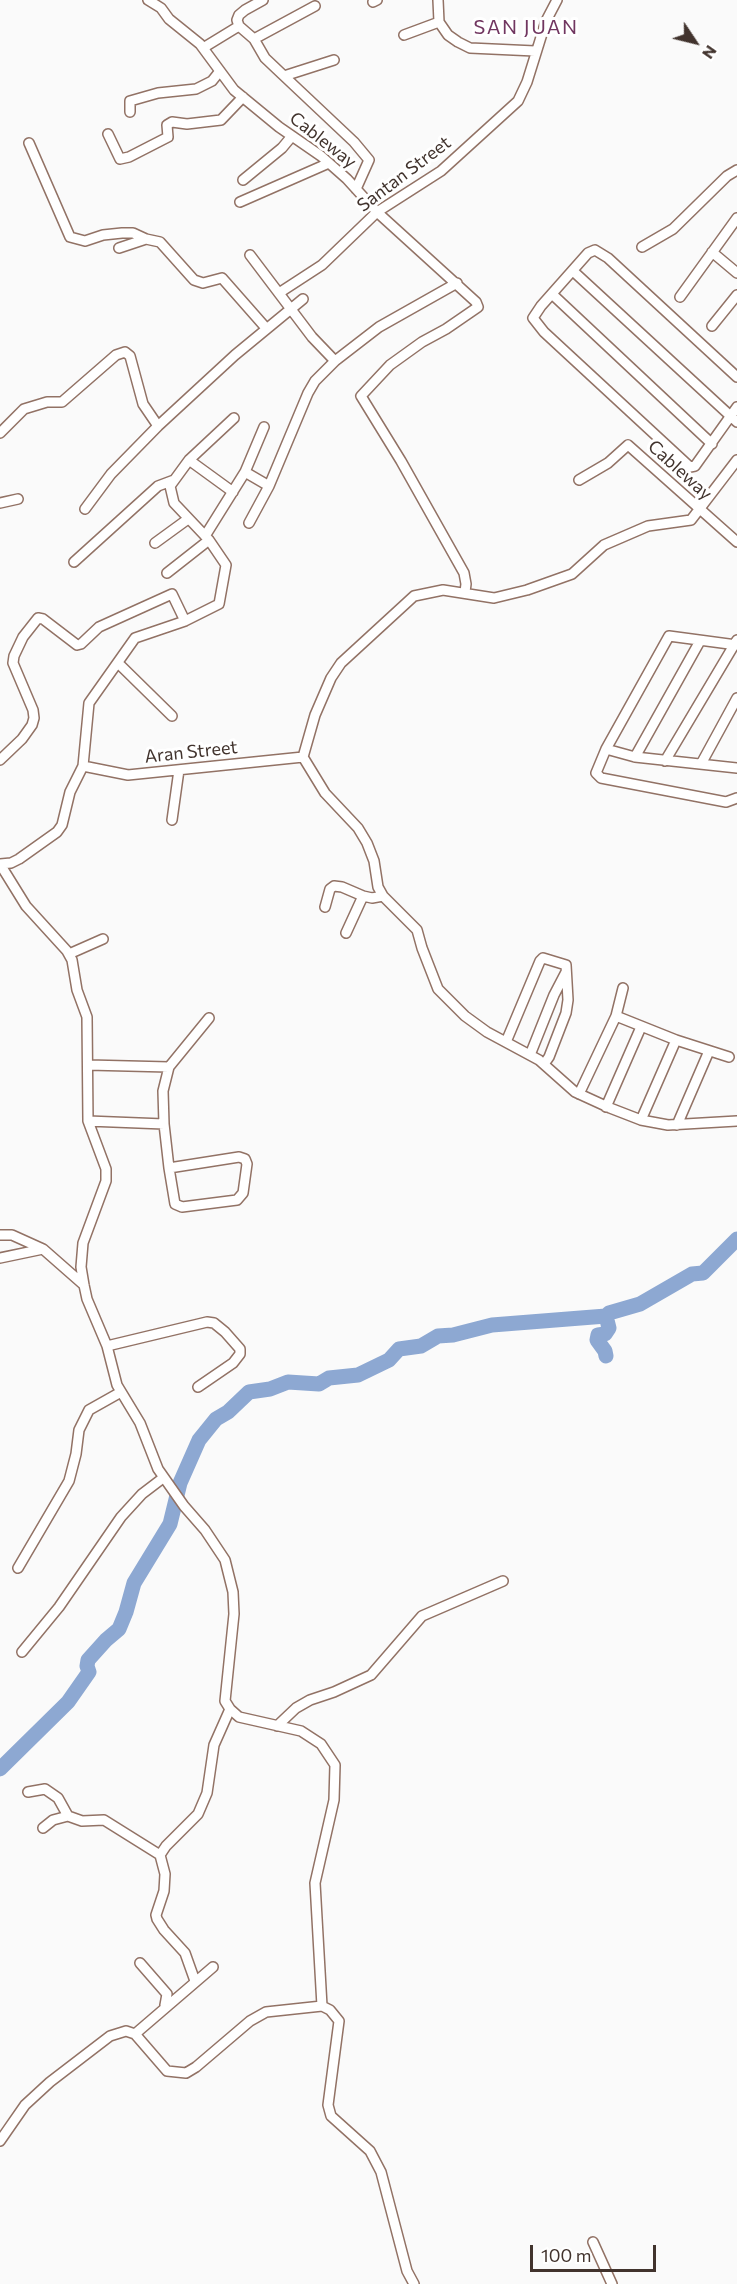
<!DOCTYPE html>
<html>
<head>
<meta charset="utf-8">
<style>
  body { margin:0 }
  #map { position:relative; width:737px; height:2284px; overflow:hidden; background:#fafafa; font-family:Commissioner,sans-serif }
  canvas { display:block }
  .north { position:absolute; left:665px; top:12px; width:60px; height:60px; -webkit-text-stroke:4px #fff; paint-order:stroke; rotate:125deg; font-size:16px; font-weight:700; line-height:24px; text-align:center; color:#41332d }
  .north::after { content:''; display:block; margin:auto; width:21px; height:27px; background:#41332d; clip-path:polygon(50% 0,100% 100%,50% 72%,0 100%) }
  .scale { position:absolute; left:530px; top:2245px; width:126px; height:27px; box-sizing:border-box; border:3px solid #41332d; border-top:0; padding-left:8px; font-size:18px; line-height:21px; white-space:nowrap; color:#41332d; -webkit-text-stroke:4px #fff; paint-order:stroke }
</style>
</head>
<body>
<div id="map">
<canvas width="737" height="2284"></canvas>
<div class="north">N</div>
<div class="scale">100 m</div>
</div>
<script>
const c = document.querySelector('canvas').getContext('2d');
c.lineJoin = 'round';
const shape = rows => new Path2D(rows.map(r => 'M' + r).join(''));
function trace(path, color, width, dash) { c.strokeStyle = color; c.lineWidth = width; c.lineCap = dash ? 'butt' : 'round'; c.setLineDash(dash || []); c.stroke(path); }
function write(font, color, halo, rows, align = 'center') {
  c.font = font + ' Commissioner,sans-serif'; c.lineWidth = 6; c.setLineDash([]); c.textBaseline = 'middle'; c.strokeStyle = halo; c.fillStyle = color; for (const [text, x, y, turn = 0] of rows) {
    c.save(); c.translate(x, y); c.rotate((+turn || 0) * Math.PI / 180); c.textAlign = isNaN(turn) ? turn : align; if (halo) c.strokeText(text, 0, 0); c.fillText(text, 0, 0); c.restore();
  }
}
trace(shape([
  [606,1356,605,1351,597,1340,598,1335,605,1334,609,1328,606,1316,609,1313,640,1304,692,1274,703,1273,737,1239],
  [0,1769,68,1702,89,1672,87,1666,88,1660,106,1640,119,1629,126,1612,134,1583,170,1524,180,1483,199,1440,216,1419,228,1412,249,1392,270,1389,288,1382,319,1384,329,1378,358,1375,389,1360,399,1349,421,1346,438,1336,453,1335,492,1325,606,1316]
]), '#8da8d2', 15);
const minor = shape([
  [148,0,161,8,169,19,200,44,234,90,279,127,321,156,347,179,377,212,476,302,478,307,446,329,422,342,390,365,361,396,401,461,464,573,466,584,465,592],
  [438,0,439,22,448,35,458,42,470,48,535,51],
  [373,2,377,0],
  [239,26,237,20,239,15,245,10,263,0],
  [404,35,439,22],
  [254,39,265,58,284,76,334,60],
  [203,48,239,26,254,39,315,6],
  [284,76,354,142,369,160,356,189],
  [130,112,130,101,158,93,196,89,212,81,220,71],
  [108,134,120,159,129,157,168,137,167,125,172,122,187,124,221,120,243,97],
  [29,143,70,237,85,241,103,235,122,233,133,233,146,239],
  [243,180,282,148,292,136],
  [240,202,329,163],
  [642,247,673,229,727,176,737,170],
  [119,248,146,239,160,242,194,280,203,283,222,278,266,328],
  [712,252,737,273],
  [250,255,312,337,335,361],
  [573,271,737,422],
  [279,293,322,265,377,212,441,171,518,101,527,82,546,21,557,0],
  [552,294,712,444],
  [680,297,737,218],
  [712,326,737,295],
  [737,377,608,258,595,250,588,253,541,306,533,318,544,332,690,467,695,466,737,407],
  [0,433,24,409,47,402,62,402,116,355,125,352,130,356,143,404,158,426],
  [189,460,233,492],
  [245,472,269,486],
  [579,480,608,463,628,445,737,542],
  [0,503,18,499],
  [85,509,111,474,158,426,235,355,303,299],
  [249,523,269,486,308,393,315,381,335,361,379,327,457,283],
  [205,536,245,472,264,427],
  [155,543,188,519],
  [74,562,158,486,174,480],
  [167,573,209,540],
  [737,645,669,636,606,749,596,773,601,778,726,802,737,798],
  [118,663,172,716],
  [606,749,635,757,737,768],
  [303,757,325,793,358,828,367,843,374,861,378,887,383,896,417,930,422,948,438,989,465,1016,487,1032,539,1060,575,1092,610,1108,641,1120,668,1125,737,1121],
  [303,757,315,715,331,678,341,663,414,596,443,590,494,598,527,590,572,574,604,545,648,526,691,520,737,460],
  [635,757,700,641],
  [0,760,22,739,32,725,34,718,33,710,13,663,14,656,23,637,38,618,43,619,77,645,81,644,99,627,172,594,185,621],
  [665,761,737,640],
  [701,764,737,698],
  [83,766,128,775,303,757],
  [172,820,179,770],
  [0,864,26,906,67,951,72,960,77,990,87,1017,88,1121,106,1169,106,1181,83,1243,81,1267,84,1285,87,1299,107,1346,117,1385,140,1423,158,1469,184,1506,205,1530,225,1560,233,1592,234,1614,225,1701,230,1709,239,1717,301,1731,321,1744,335,1765,334,1800,315,1883,322,2006],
  [0,864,11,863,19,859,57,832,62,825,70,792,83,766,89,703,135,638,185,621,219,604,226,565,209,540,174,503,170,486,189,460,234,418],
  [325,907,330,889,334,886,342,887,363,896,372,898,383,896],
  [346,933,363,896],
  [69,954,103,939],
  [616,1016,676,1040,729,1057],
  [506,1042,540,961,543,958,566,965,568,1000,566,1013,549,1057,544,1064],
  [530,1055,554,995,566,972],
  [88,1065,169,1067],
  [579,1094,616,1016,623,988],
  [606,1107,641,1027],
  [641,1120,676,1040],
  [88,1121,164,1124],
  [677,1125,709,1051],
  [169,1168,239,1157,245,1159,247,1164,243,1193,237,1200,182,1207,175,1204,169,1168,164,1124,163,1091,169,1067,209,1018],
  [0,1235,12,1235,43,1249,84,1285],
  [0,1258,43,1249],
  [107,1346,207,1322,214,1323,225,1332,240,1349,240,1354,233,1363,198,1387],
  [18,1568,69,1481,76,1454,79,1430,89,1410,121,1392],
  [22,1652,59,1607,121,1517,142,1494,163,1478],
  [277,1726,296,1708,310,1700,334,1692,371,1675,422,1616,503,1581],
  [28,1792,45,1789,58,1798,68,1816,82,1821,104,1820,160,1855,165,1874,164,1891,156,1915,157,1919,164,1930,185,1953,195,1981],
  [43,1828,53,1820,68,1816],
  [160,1855,166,1846,198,1814,207,1793,214,1745,230,1709],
  [140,1963,167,1994,165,2005],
  [322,2006,330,2010,339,2021,328,2105,331,2116,370,2151,381,2172,407,2271,414,2284],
  [135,2034,213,1967],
  [0,2141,25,2105,50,2082,110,2036,126,2031,135,2034,167,2071,186,2073,196,2067,250,2021,266,2012,322,2006],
  [593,2242,612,2284]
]);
trace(minor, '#927265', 12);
trace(minor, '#fff', 9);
write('18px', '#41332d', '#fff', [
  ["Cableway",323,140,38],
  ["Santan Street",404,174,-37],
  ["Cableway",680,470,42],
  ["Aran Street",191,752,-6]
]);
c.letterSpacing = '1.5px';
write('20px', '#713660', '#fff', [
  ["SAN JUAN",526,27]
]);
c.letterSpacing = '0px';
</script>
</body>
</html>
